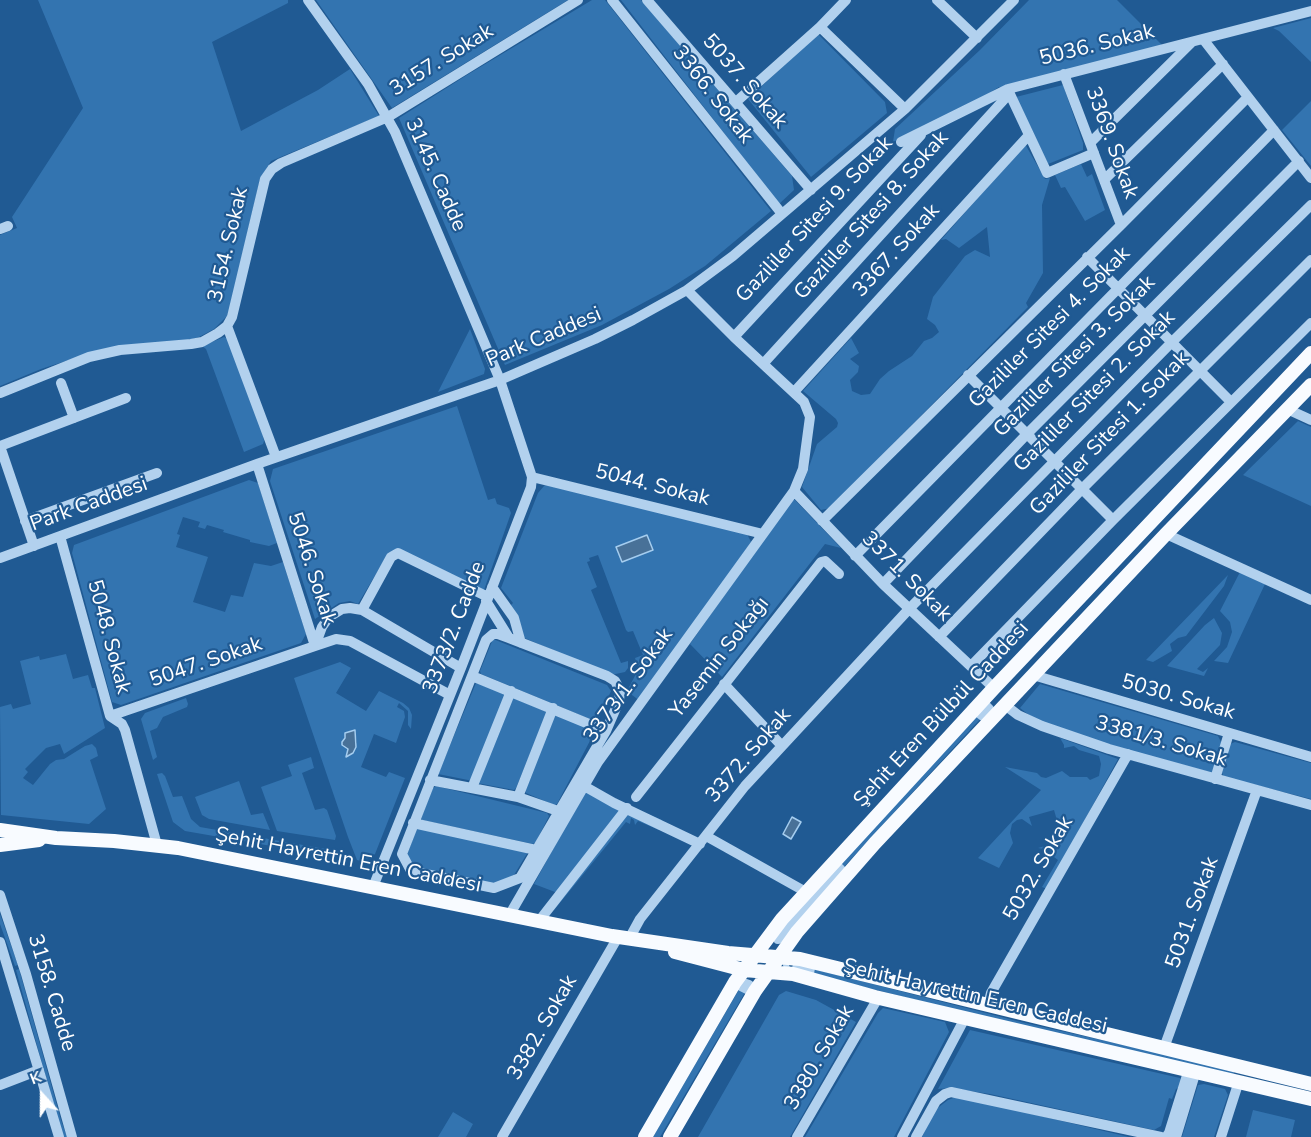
<!DOCTYPE html>
<html>
<head>
<meta charset="utf-8">
<style>
  body { margin:0 }
  #map { position:relative; width:1311px; height:1137px; overflow:hidden; background:#205a93; font-family:"Nunito Sans",sans-serif }
  canvas { display:block }
  .north { position:absolute; left:12px; top:1065px; width:60px; height:60px; -webkit-text-stroke:4px #205a93; paint-order:stroke; rotate:339deg; font-size:16px; font-weight:700; line-height:24px; text-align:center; color:#fff }
  .north::after { content:''; display:block; margin:auto; width:21px; height:27px; background:#fff; clip-path:polygon(50% 0,100% 100%,50% 72%,0 100%) }
</style>
</head>
<body>
<div id="map">
<canvas width="1311" height="1137"></canvas>
<div class="north">K</div>
</div>
<script>
const c = document.querySelector('canvas').getContext('2d');
c.lineJoin = 'round';
function fillPath(path, color) { c.fillStyle = color; c.fill(path, 'evenodd'); }
const shape = rows => new Path2D(rows.map(r => 'M' + r).join(''));
function trace(path, color, width, dash) { c.strokeStyle = color; c.lineWidth = width; c.lineCap = dash ? 'butt' : 'round'; c.setLineDash(dash || []); c.stroke(path); }
function write(font, color, halo, rows, align = 'center') {
  c.font = font + ' "Nunito Sans",sans-serif'; c.lineWidth = 4.5; c.setLineDash([]); c.textBaseline = 'middle'; c.strokeStyle = halo; c.fillStyle = color; for (const [text, x, y, turn = 0] of rows) {
    c.save(); c.translate(x, y); c.rotate((+turn || 0) * Math.PI / 180); c.textAlign = isNaN(turn) ? turn : align; if (halo) c.strokeText(text, 0, 0); c.fillText(text, 0, 0); c.restore();
  }
}
fillPath(shape([
  [38,0,288,0,288,3,212,42,241,131,318,90,350,69,379,116,271,161,260,179,228,315,214,329,199,337,183,342,103,349,41,369,0,386,0,235,17,228,12,217,83,108],
  [316,0,568,0,392,108],
  [592,0,605,0,771,211,705,266,669,289,602,325,505,365,399,118,467,75],
  [621,0,641,0,792,176,794,190,779,204],
  [1029,0,1117,0,1162,45,1001,88,999,87,985,96,893,142,895,129,980,50],
  [1311,18,1311,62,1279,31,1273,28],
  [818,34,885,102,887,113,811,177,748,99],
  [1063,85,1083,143,1083,150,1048,164,1016,97],
  [1311,101,1311,166,1282,130],
  [1025,144,1045,179,1050,178,1042,205,1043,273,1026,303,1028,307,830,508,821,510,802,487,817,444,837,427,838,423,836,419,803,391,851,338,859,353,850,359,859,366,858,372,850,380,852,391,861,395,870,394,880,379,889,371,912,356,924,341,932,338,939,332,935,325,927,319,933,297,965,256,975,250,990,257,987,227,959,248,946,239,941,240],
  [1081,164,1087,177,1092,174,1105,210,1085,221,1065,187,1061,188,1055,175],
  [470,329,485,369,484,374,438,392],
  [224,337,228,339,262,430,264,441,263,444,244,452,206,349,202,346],
  [457,406,488,500,495,498,497,504,509,508,511,513,484,590,389,552,358,604,350,601,339,603,315,619,270,481,273,469],
  [1298,421,1311,427,1311,506,1243,475],
  [249,480,258,483,277,543,269,546,250,542,250,540,223,532,224,530,207,525,205,529,198,527,200,522,183,517,177,534,180,535,176,547,208,557,193,602,225,612,231,595,243,597,254,563,271,566,283,562,306,634,301,643,121,705,112,702,72,553,74,545],
  [551,484,747,534,751,542,640,701,628,692,628,689,637,672,638,667,635,658,643,655,633,631,628,632,626,630,598,555,589,558,590,561,587,562,597,587,591,590,621,663,628,661,628,668,625,672,611,675,522,637,509,607,513,603,501,588,538,493,544,486],
  [791,500,795,500,841,548,825,544,722,677,690,644],
  [1240,572,1265,584,1228,663,1214,661,1227,647,1232,632,1230,622,1220,611],
  [1228,575,1224,586,1186,636,1178,638,1170,644,1172,651,1153,662,1146,660],
  [1214,618,1222,633,1220,645,1197,669,1203,672,1208,668,1204,676,1167,666,1205,625],
  [493,639,607,685,611,691,597,722,481,674,480,671],
  [66,654,73,679,88,675,92,688,95,688,105,728,64,754,60,744,46,748,25,769,28,772,23,778,33,785,50,764,56,760,64,759,85,746,92,744,96,748,98,756,90,760,106,809,89,824,1,815,0,707,11,704,13,709,31,704,20,661,39,656,40,660],
  [340,662,351,668,336,693,366,711,379,691,403,703,409,708,412,715,411,729,408,725,408,711,399,703,397,707,404,711,405,717,396,743,374,734,361,767,386,777,389,772,405,778,375,854,364,862,357,860,348,837,294,678],
  [355,730,357,743,347,752,347,748,342,742,346,733],
  [476,683,507,694,473,781,438,774],
  [1040,684,1218,736,1222,744,1213,773,1111,746,1034,719,1020,708],
  [512,697,547,712,516,788,514,790,477,783],
  [186,698,188,704,187,707,163,717,157,728,150,731,157,757,153,760,141,719,145,713],
  [555,713,592,728,593,735,557,804,554,805,526,793,525,789],
  [979,713,983,716,841,870,838,867],
  [1060,738,1118,759,1047,889,1042,887,1058,860,1054,857,1050,850,1038,848,1063,841,1054,810,1029,817,1032,826,1022,819,1017,820,1012,824,1010,833,1013,843,999,868,978,858,1041,790,1005,767,1037,773,1041,777,1046,778,1062,771,1070,777,1087,777,1090,780,1099,776,1101,764,1099,756,1079,750,1074,746,1064,748,1064,745],
  [1235,742,1311,763,1311,799,1224,777,1222,773,1230,744],
  [311,757,314,768,302,773,315,810,324,808,327,810,336,836,335,840,277,831,261,787,292,776,288,765],
  [162,773,165,776,173,797,182,796,191,819,200,827,343,852,346,859,185,831,173,822,157,774],
  [239,781,251,815,263,813,270,830,209,819,202,815,195,797],
  [589,783,617,801,662,820,659,830,638,821,635,825,634,820,631,818,630,824,626,822,554,910,555,892,534,884],
  [436,786,547,813,549,816,536,842,533,844,422,820,421,818,433,788],
  [419,828,528,852,514,875,494,884,413,867,407,855,416,830],
  [0,914,18,965,15,966,0,924],
  [810,968,1021,1022,1235,1070,1233,1075,1020,1026,809,973],
  [19,969,61,1120,67,1137,63,1137,58,1121,16,970],
  [741,986,747,989,660,1137,653,1137],
  [786,991,816,1000,856,1022,790,1137,698,1137,779,995],
  [883,1008,945,1022,949,1032,894,1137,805,1137,878,1013],
  [970,1030,1180,1078,1182,1082,1180,1087,1176,1089,1172,1099,1169,1098,1161,1126,1154,1130,990,1094,950,1088,938,1089],
  [1204,1084,1225,1089,1228,1095,1214,1137,1182,1137,1198,1085],
  [956,1097,965,1098,1129,1137,922,1137,935,1110,948,1100],
  [1253,1110,1295,1120,1291,1137,1246,1137],
  [453,1112,473,1124,466,1137,438,1137]
]), '#3374b0');
const water = shape([
  [647,535,653,550,622,562,616,547,647,535],
  [355,730,356,747,353,753,346,757,348,749,342,745,342,742,345,738,345,733,355,730],
  [792,817,801,822,791,839,783,834,792,817]
]);
fillPath(water, '#487198');
trace(water, '#a5cdef', 1.5);
trace(shape([
  [308,0,368,84,395,132,500,380,532,477,531,487,461,668,373,887],
  [612,0,782,214],
  [647,0,811,190],
  [937,0,977,38],
  [820,27,905,109],
  [1203,39,1311,178],
  [1064,74,1121,225],
  [1008,90,1047,173,1094,153],
  [736,102,820,27,846,0],
  [901,142,1008,89,1311,11],
  [1090,143,1192,42],
  [1104,180,1223,64],
  [0,229,8,226],
  [1087,257,1231,402],
  [227,326,276,457],
  [734,337,921,135],
  [763,364,1010,93],
  [968,375,1113,520],
  [61,383,74,418],
  [794,392,1029,135],
  [0,393,89,357,120,350,191,344,202,342,218,333,227,326,232,317,265,179,272,169,281,163,388,117,578,0],
  [1287,409,1311,420],
  [257,464,315,646,336,639,350,641,450,695],
  [532,477,763,534],
  [794,491,883,584,994,688],
  [25,521,157,473],
  [822,521,1121,225,1248,97],
  [1166,534,1311,600],
  [60,536,110,716,122,724,125,730,157,845],
  [34,546,0,446,126,398],
  [855,556,1274,130],
  [0,558,257,464,500,380,595,339,633,320,687,290,733,256,905,109,1014,0],
  [883,584,1026,435,1299,161],
  [492,587,514,618,521,643],
  [486,601,509,638,607,676,615,681,620,690,619,701,606,731,520,878,494,888,411,871,402,854,486,640,493,634,498,634,509,638],
  [362,610,391,557,398,553,488,597],
  [939,637,1082,489,1311,260],
  [971,666,1113,520,1311,323],
  [1033,675,1311,757],
  [472,676,606,731],
  [724,684,782,746],
  [1005,705,1018,715,1042,726,1109,749,1311,805],
  [986,706,989,709,983,716,979,713,986,706],
  [110,716,315,646,322,627,329,617,342,609,350,608,362,610,461,668],
  [1215,779,1229,733],
  [430,780,518,797,558,811],
  [584,786,614,803,700,844],
  [472,788,511,691],
  [518,797,553,708],
  [636,797,821,562,825,561,839,574],
  [413,823,536,850],
  [706,836,806,892],
  [838,867,841,870,792,926,788,923,838,867],
  [0,895,26,974,72,1137],
  [510,914,598,762,794,491,803,469,810,417,804,402,734,337,687,290],
  [539,921,627,808],
  [787,925,790,928,778,939,777,936,787,925],
  [629,939,640,919,745,786,909,609,1172,342,1311,205],
  [0,942,59,1137],
  '788 965a3 3 0 1 1 6 0a3 3 0 1 1-6 0Z',
  [798,964,810,968,809,973,797,969,798,964],
  [743,983,749,985,747,989,741,986,743,983],
  [988,1005,991,993,1128,754],
  [1164,1048,1257,790],
  [0,1085,39,1070],
  [502,1137,618,937],
  [797,1137,878,998],
  [902,1137,965,1018],
  [916,1137,936,1101,945,1094,951,1092,1161,1137],
  [1166,1137,1169,1133,1189,1069],
  [1176,1137,1195,1074],
  [1221,1137,1239,1081]
]), '#b2d1ee', 10);
trace(shape([
  [0,830,56,838,114,841,178,848,612,936,728,953,800,959,1311,1084],
  [0,845,39,840],
  [675,952,744,970,793,974,875,997,1311,1099],
  [645,1137,735,982,782,919,994,688,1311,353],
  [670,1137,755,991,797,932,875,843,1166,534,1311,385]
]), '#f8fbff', 14);
write('21px', '#fff', '#205a93', [
  ["5036. Sokak",1097,46,-14],
  ["3157. Sokak",442,61,-32],
  ["5037. Sokak",744,82,49],
  ["3366. Sokak",712,95,52],
  ["3369. Sokak",1111,143,70],
  ["3145. Cadde",435,175,66],
  ["Gazililer Sitesi 8. Sokak",872,216,-48],
  ["Gazililer Sitesi 9. Sokak",815,220,-47],
  ["3154. Sokak",229,245,-77],
  ["3367. Sokak",897,251,-48],
  ["Gazililer Sitesi 4. Sokak",1050,328,-45],
  ["Park Caddesi",544,338,-23],
  ["Gazililer Sitesi 3. Sokak",1075,357,-45],
  ["Gazililer Sitesi 2. Sokak",1095,392,-45],
  ["Gazililer Sitesi 1. Sokak",1110,434,-46],
  ["5044. Sokak",652,486,14],
  ["Park Caddesi",89,505,-20],
  ["5046. Sokak",311,569,72],
  ["3371. Sokak",906,577,45],
  ["3373/2. Cadde",455,628,-69],
  ["5048. Sokak",108,637,75],
  ["Yasemin Sokağı",720,658,-52],
  ["5047. Sokak",206,663,-19],
  ["3373/1. Sokak",629,686,-54],
  ["5030. Sokak",1178,698,16],
  ["Şehit Eren Bülbül Caddesi",942,715,-47],
  ["3381/3. Sokak",1161,742,16],
  ["3372. Sokak",749,756,-49],
  ["Şehit Hayrettin Eren Caddesi",348,861,11],
  ["5032. Sokak",1039,869,-60],
  ["5031. Sokak",1193,913,-70],
  ["3158. Cadde",51,993,73],
  ["Şehit Hayrettin Eren Caddesi",975,997,13],
  ["3382. Sokak",543,1028,-60],
  ["3380. Sokak",820,1058,-60]
]);
</script>
</body>
</html>
